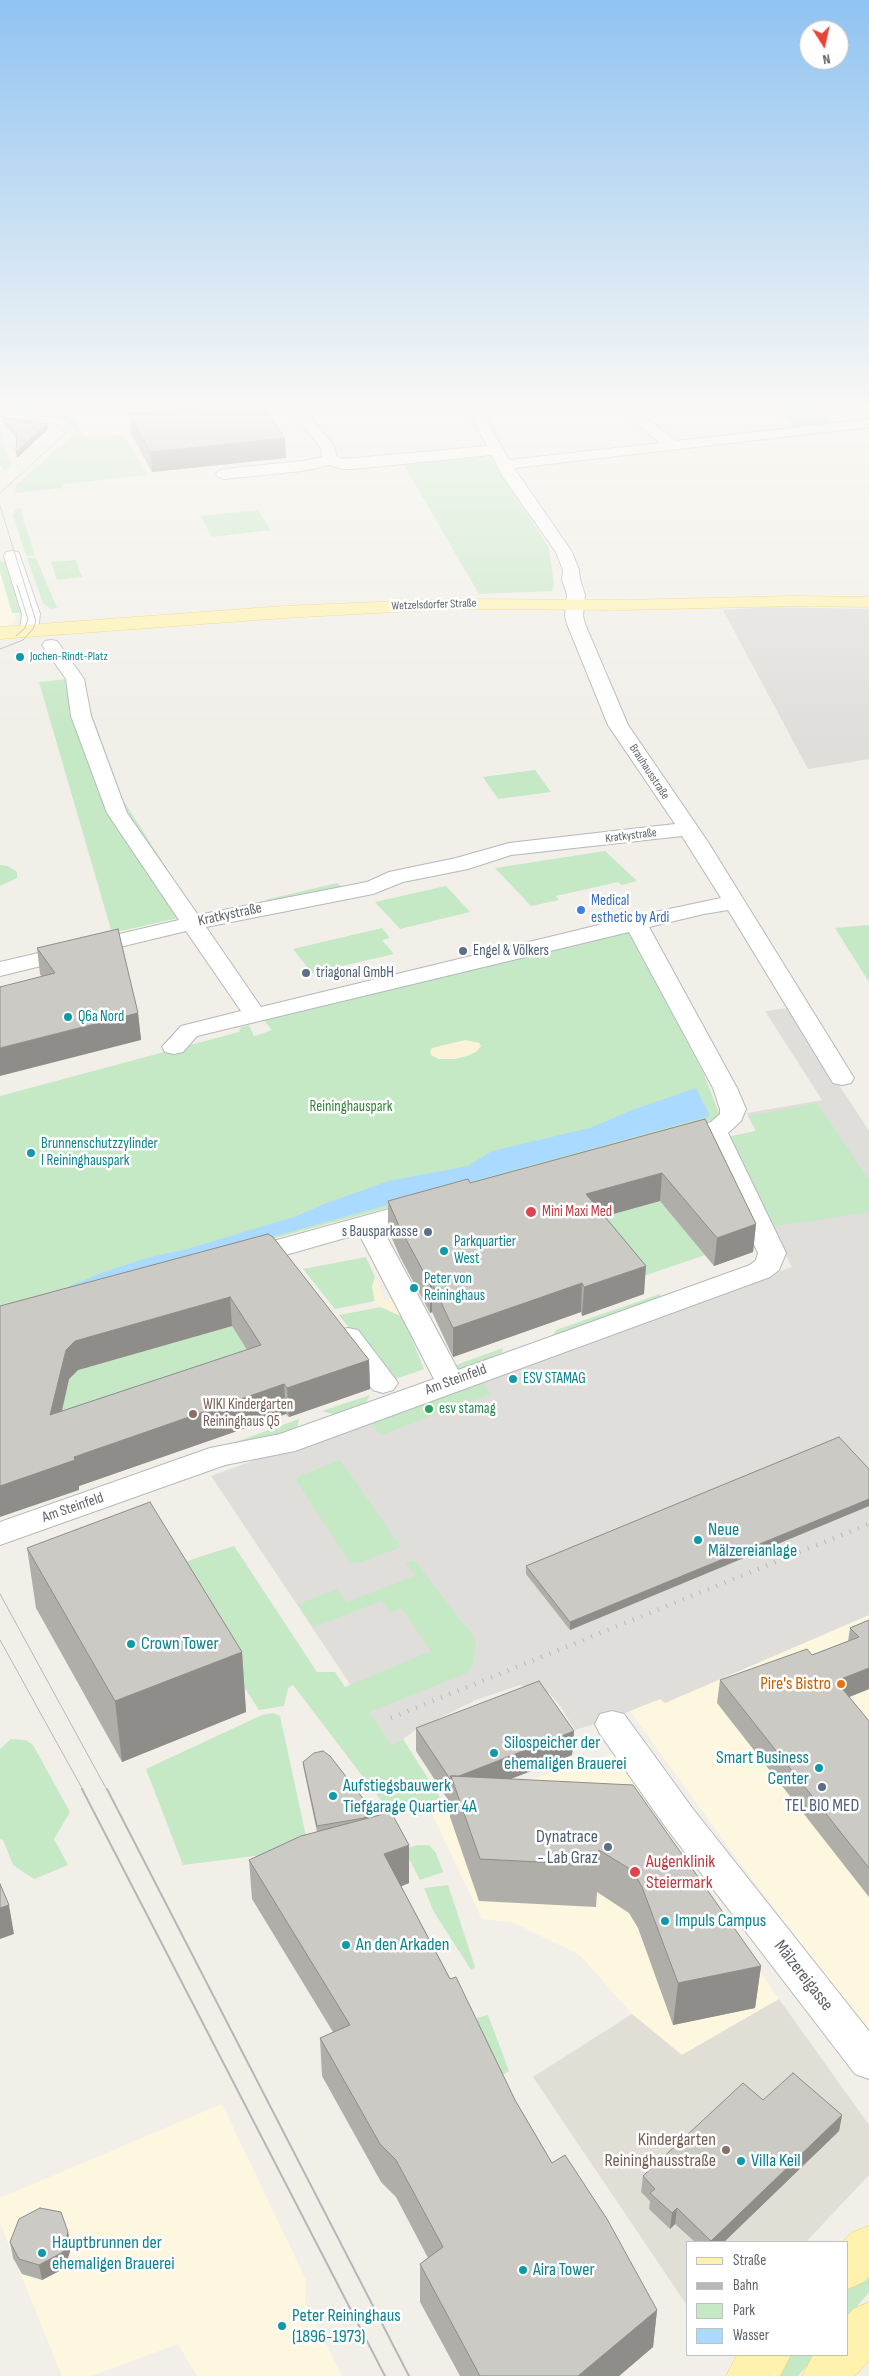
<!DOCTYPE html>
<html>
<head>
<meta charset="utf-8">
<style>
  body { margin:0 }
  #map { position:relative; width:869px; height:2376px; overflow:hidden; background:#f1efe8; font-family:"Sofia Sans Condensed",sans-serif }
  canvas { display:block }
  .legend { position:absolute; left:686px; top:2241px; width:162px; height:115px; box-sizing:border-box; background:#fff; border:1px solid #bfc1c3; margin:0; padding:6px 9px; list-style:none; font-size:15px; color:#5f6368 }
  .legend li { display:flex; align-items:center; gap:10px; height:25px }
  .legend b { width:25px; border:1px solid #bfc1c3 }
  .north { position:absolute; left:799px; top:20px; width:50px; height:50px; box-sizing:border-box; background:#fff; border:1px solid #bfc1c3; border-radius:50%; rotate:170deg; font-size:14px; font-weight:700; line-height:20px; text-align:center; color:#5f6368 }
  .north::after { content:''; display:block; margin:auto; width:18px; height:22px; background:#ea4335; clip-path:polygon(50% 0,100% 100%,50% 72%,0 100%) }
</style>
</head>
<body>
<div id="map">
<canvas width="869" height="2376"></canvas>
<ul class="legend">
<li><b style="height:6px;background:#fff2af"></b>Straße</li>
<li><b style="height:6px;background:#b6b7b8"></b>Bahn</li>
<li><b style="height:14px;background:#c5e8c5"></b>Park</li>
<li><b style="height:14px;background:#aadaff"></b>Wasser</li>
</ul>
<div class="north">N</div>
</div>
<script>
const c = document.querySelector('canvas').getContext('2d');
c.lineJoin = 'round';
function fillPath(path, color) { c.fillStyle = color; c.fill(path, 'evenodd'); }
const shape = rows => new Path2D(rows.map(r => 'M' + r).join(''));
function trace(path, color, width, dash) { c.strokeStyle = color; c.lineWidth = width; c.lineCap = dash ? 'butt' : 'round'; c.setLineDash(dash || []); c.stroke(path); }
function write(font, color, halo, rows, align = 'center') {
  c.font = font + ' "Sofia Sans Condensed",sans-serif'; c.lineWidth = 5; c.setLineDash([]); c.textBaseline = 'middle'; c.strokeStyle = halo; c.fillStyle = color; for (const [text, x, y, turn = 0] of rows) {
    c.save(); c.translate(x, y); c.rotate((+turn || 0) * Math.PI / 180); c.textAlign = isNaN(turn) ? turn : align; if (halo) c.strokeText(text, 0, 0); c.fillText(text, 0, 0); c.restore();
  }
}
fillPath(shape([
  [0,572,16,619,12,624,0,626],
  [869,1615,869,2032,745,1870,630,1711,660,1699,665,1703],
  [619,1752,632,1768,659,1828,779,1999,681,2055,632,2014,580,1955,512,1922,482,1919,430,1810],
  [222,2104,306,2280,305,2303,342,2376,197,2376,178,2344,91,2376,62,2376,0,2223,0,2198]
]), '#fef7e0');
fillPath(shape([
  [769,607,869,609,869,759,808,769,723,610],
  [789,1008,869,1131,869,1615,665,1703,660,1699,602,1722,575,1730,561,1707,549,1693,520,1685,476,1700,417,1729,392,1747,211,1476,792,1267,723,1138,756,1131,747,1113,822,1100,765,1011]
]), '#e0deda');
fillPath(shape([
  [779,1999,869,2125,869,2175,806,2242,688,2242,688,2307,533,2077,632,2014,682,2055]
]), '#e1ded6');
fillPath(shape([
  [0,404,66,404,35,409,37,414,71,411,84,437,123,434,148,475,62,484,63,488,15,493,16,485,75,433,75,429,65,421,37,414,8,416,6,412,0,412,0,408,16,407,15,405,0,406],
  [765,404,808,404,835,425,800,429],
  [0,432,11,464,5,470,0,465],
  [479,455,491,459,549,548,554,585,552,591,479,594,401,460],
  [20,508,35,555,27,556,24,550,13,515,16,509],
  [258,510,271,530,212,537,200,516],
  [27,558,36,558,57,608,51,609,43,603],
  [76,560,82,577,57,580,51,562],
  [0,561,7,562,22,613,12,613,0,572],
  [79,678,123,800,196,914,112,933,39,682],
  [535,770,551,792,498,799,483,777],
  [605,851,637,881,622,885,618,882,556,896,559,900,531,906,495,868],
  [0,865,8,866,17,872,17,878,0,886],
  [337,883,342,887,272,903,265,900],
  [446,886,470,912,400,929,375,902],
  [869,925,869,982,835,928],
  [382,928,390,938,382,940,394,954,312,973,293,949],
  [627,930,703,1072,721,1118,242,1247,0,1315,0,1096,239,1032,241,1027,249,1025,254,1036,258,1035,272,1030,263,1019],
  [817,1103,869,1180,869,1212,770,1227,723,1138,756,1131,748,1116],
  [660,1201,705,1255,632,1280,585,1222],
  [366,1257,375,1277,372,1287,375,1301,335,1309,303,1269],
  [660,1294,661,1297,550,1341,556,1330],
  [381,1307,403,1317,424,1369,390,1381,339,1315],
  [232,1326,262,1374,60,1417,69,1379,78,1370],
  [503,1348,501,1357,458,1371,456,1365],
  [481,1380,491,1394,381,1435,371,1424],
  [370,1395,365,1404,336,1415,322,1411],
  [299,1419,297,1429,278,1436,222,1447],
  [340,1460,401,1547,364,1561,355,1564,348,1560,298,1483,297,1477],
  [234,1546,317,1672,335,1672,345,1687,431,1651,401,1608,390,1612,382,1601,313,1627,298,1604,337,1589,346,1602,415,1576,406,1563,414,1560,473,1636,476,1643,472,1666,467,1673,369,1712,392,1746,403,1739,441,1799,415,1804,383,1803,293,1685,288,1688,284,1706,259,1710,169,1570,193,1559],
  [273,1713,280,1716,306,1836,286,1852,183,1865,146,1769,262,1715],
  [11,1739,26,1740,33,1745,70,1812,54,1839,68,1865,34,1879,13,1865,3,1840,0,1839,0,1749],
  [418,1845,429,1845,436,1853,443,1872,420,1880,404,1849],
  [448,1885,475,1967,471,1970,434,1912,424,1888],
  [488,2015,509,2071,496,2079,468,2020],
  [869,2256,869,2292,848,2317,848,2279],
  [780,2355,816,2355,798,2376,762,2376]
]), '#c5e8c5');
fillPath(shape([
  [465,1040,479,1043,481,1046,476,1052,467,1056,455,1059,439,1059,431,1055,430,1052,432,1048],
  [375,1277,385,1300,394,1298,403,1317,381,1307,375,1301,372,1287]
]), '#fbf3d9');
fillPath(shape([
  [696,1088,710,1116,257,1241,67,1289,67,1287,104,1272,147,1258,187,1249,294,1217,327,1203,389,1181,468,1166,492,1151,590,1128,632,1110]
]), '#aadaff');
const minor = shape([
  [285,404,300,404,333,444,337,457,343,459,487,446,464,404,478,404,509,460,660,443,612,404,628,404,676,441,869,419,869,427,514,468,572,552,579,570,580,579,585,595,583,616,585,624,628,725,708,842,854,1078,851,1083,842,1085,833,1083,728,910,704,914,649,927,737,1088,746,1109,741,1121,728,1133,786,1253,779,1270,770,1277,295,1451,225,1465,0,1545,0,1522,210,1448,280,1434,434,1379,359,1234,247,1266,237,1263,233,1257,237,1251,422,1200,431,1202,435,1208,431,1214,382,1228,458,1370,750,1265,756,1260,758,1253,705,1139,676,1147,667,1144,663,1139,667,1134,711,1122,720,1114,720,1109,713,1088,629,932,197,1036,183,1052,174,1054,165,1052,162,1047,181,1026,241,1011,186,931,0,976,0,962,179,920,107,813,71,716,66,679,42,645,45,641,51,640,57,641,84,679,91,716,127,813,198,915,367,882,389,872,456,858,509,843,675,824,608,725,567,624,565,616,567,595,562,579,563,570,556,552,503,477,491,455,354,469,342,469,329,465,302,471,224,479,219,477,216,474,219,471,224,469,302,461,322,457,321,448,285,404],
  [682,836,721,898,636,916,261,1007,206,927,373,894,403,882,468,869,511,855,682,836],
  [12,551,18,552,20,556,40,614,38,630,35,634,29,635,23,634,20,630,22,614,4,556,6,552,12,551],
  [348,1328,358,1330,393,1376,398,1383,393,1390,383,1393,373,1390,338,1344,334,1337,338,1330,348,1328],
  [612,1711,624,1714,693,1809,869,2031,869,2079,855,2074,667,1829,600,1734,595,1724,600,1714,612,1711]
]);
const major = shape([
  [793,596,869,597,869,607,793,606,625,610,451,609,284,618,0,639,0,627,284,606,451,599,625,600,793,596],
  [869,2226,869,2277,864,2282,848,2289,848,2242,842,2242,853,2232,869,2226],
  [869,2302,869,2360,864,2366,855,2376,802,2376,813,2355,848,2355,848,2315,853,2309,869,2302],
  [737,2355,791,2355,780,2376,726,2376,737,2355]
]);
trace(minor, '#b5b8bc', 2);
trace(major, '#f2c960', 1);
fillPath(minor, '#fff');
fillPath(major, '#fff2af');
trace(shape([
  [0,421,42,420,59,425,66,433,0,493],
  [0,506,36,621,33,629,23,640,0,649],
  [16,636,25,628,28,619,17,585],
  [0,1594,107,1790],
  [0,1640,83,1790]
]), '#b6b7b8', 1);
trace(shape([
  [82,1789,385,2376],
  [107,1789,409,2376]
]), '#b6b7b8', 2);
trace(shape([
  [391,1718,869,1524]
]), '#b6b7b8', 4.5, [1, 8]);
fillPath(shape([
  [130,414,285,438,286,458,152,472,131,434],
  [2,417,47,424,48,429,17,458,17,439,3,422],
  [37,948,138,1013,141,1040,42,977,40,974],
  [705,1119,756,1224,753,1252,714,1266,660,1201,605,1216,644,1294,582,1316,581,1312,453,1357,432,1312,430,1313,400,1257,388,1229,388,1201,470,1183],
  [268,1234,369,1360,370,1389,289,1417,286,1414,79,1486,79,1490,0,1306],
  [232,1326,247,1350,62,1411,69,1379,78,1370],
  [869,1469,869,1506,570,1630,526,1574,526,1566],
  [27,1548,242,1652,246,1712,122,1762,36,1608],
  [869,1620,869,1689,849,1697,869,1721,869,1897,717,1703,720,1680,812,1655,848,1641,850,1628],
  [416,1728,574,1731,572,1755,511,1779,761,1966,755,2008,673,2025,638,1928,629,1913,597,1892,596,1907,479,1901,450,1817,450,1803,416,1751],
  [303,1762,373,1817,409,1883,401,1886,515,2100,552,2163,657,2310,653,2347,619,2376,460,2376,420,2302,420,2264,428,2258,396,2197,381,2182,322,2076,320,2038,333,2032,252,1899,249,1860,317,1832,304,1770],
  [763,2100,842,2115,839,2131,724,2242,695,2242,675,2224,670,2229,649,2209,650,2201,641,2192,643,2176],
  [68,2232,71,2248,65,2268,42,2280,22,2274,13,2258,10,2242]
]), '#afaea9');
fillPath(shape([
  [47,424,48,429,17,458,16,452],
  [285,438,286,458,152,472,150,452],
  [138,1013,141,1040,0,1076,0,1048],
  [662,1173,660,1201,585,1222,586,1194],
  [756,1224,753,1252,714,1266,717,1238],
  [646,1266,644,1294,582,1316,584,1287],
  [432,1283,432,1312,430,1313,430,1284],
  [582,1283,581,1312,453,1357,453,1328],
  [230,1297,232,1326,78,1370,69,1379,54,1445,50,1415,66,1350,75,1341],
  [369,1360,370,1389,289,1417,287,1388],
  [284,1384,286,1414,79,1486,79,1490,0,1517,0,1486,74,1457],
  [869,1499,869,1506,570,1630,570,1622],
  [242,1652,246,1712,122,1762,115,1701],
  [869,1668,869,1689,832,1704,836,1681],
  [574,1731,572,1755,459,1799,452,1779],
  [372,1810,373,1818,364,1826,364,1818],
  [409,1845,409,1883,385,1893,384,1854],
  [9,1905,14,1934,0,1939,0,1908],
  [761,1966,755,2008,673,2025,678,1983],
  [842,2115,839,2131,724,2242,711,2242,711,2241],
  [677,2208,675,2224,670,2229,672,2213],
  [68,2232,71,2248,65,2268,42,2280,39,2265],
  [657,2310,653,2347,619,2376,578,2376]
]), '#8f8d8a');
const building = shape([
  [246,404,261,404,285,438,150,452,130,414,246,404],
  [2,417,47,424,16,452,17,434,2,417],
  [118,929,138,1013,0,1048,0,987,55,973,37,948,118,929],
  [705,1119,756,1224,717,1238,662,1173,586,1194,646,1266,584,1287,582,1283,453,1328,432,1283,430,1284,400,1228,388,1201,468,1179,470,1183,705,1119],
  [268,1234,273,1237,369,1360,287,1388,284,1384,74,1457,75,1460,0,1486,0,1306,268,1234],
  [230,1297,261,1345,50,1415,66,1350,75,1341,230,1297],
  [839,1437,869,1469,869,1499,570,1622,526,1566,839,1437],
  [150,1502,242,1652,115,1701,27,1548,150,1502],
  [869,1620,869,1668,836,1681,869,1721,869,1868,720,1680,807,1649,812,1655,859,1637,850,1628,869,1620],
  [539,1681,574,1731,459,1776,451,1776,450,1779,416,1728,539,1681],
  [323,1751,330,1756,372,1810,364,1818,317,1826,303,1762,314,1753,323,1751],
  [451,1776,633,1785,761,1966,678,1983,642,1887,633,1871,599,1850,598,1865,480,1859,451,1776],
  [391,1812,409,1845,384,1854,450,1979,456,1977,515,2100,552,2163,565,2155,607,2219,657,2310,578,2376,480,2376,420,2264,443,2247,396,2160,380,2144,320,2038,350,2025,249,1860,301,1836,391,1812],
  [0,1884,9,1905,0,1908,0,1884],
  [793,2073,842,2115,711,2241,677,2208,672,2213,650,2193,655,2189,643,2176,743,2083,763,2100,793,2073],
  [40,2208,61,2212,68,2232,63,2252,39,2265,19,2259,10,2242,19,2219,40,2208]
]);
fillPath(building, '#cccac5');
trace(building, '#8f8d8a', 1);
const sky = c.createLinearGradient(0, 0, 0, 737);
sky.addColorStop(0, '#8fc3f1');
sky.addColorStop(0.55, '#f9f8f5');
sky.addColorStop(1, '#f9f8f500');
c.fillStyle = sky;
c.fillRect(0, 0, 869, 737);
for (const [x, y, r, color] of [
  [20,657,5,"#0f9aa8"],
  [581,910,5,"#3f7fe0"],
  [463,951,5,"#5c6f8a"],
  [306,973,5,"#5c6f8a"],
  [68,1017,5,"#0f9aa8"],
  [31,1153,5,"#0f9aa8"],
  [531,1212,6,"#e0444e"],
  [428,1232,5,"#5c6f8a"],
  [444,1251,5,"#0f9aa8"],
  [414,1288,5,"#0f9aa8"],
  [513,1379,5,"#0f9aa8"],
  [429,1409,5,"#2e9e5b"],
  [193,1414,5,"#8d6e63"],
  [698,1540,5,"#0f9aa8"],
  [131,1644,5,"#0f9aa8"],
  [841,1684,5,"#e8710a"],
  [494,1753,5,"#0f9aa8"],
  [819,1768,5,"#0f9aa8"],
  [822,1787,5,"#5c6f8a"],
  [333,1796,5,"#0f9aa8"],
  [608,1847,5,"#5c6f8a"],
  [635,1872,6,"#e0444e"],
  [665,1921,5,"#0f9aa8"],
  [346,1945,5,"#0f9aa8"],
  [726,2150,5,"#8d6e63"],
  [741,2161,5,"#0f9aa8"],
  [42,2253,5,"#0f9aa8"],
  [523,2270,5,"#0f9aa8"],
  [282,2326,5,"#0f9aa8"]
]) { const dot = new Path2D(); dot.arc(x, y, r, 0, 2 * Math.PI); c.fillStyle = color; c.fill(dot); trace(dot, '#fff', 2); }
write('12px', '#5f6368', '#fff', [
  ["Wetzelsdorfer Straße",434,605,-2],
  ["Brauhausstraße",649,772,57],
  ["Kratkystraße",631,836,-7]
]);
write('12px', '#0d838f', '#fff', [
  ["Jochen-Rindt-Platz",30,657]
], 'left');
write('15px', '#366cbe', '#fff', [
  ["Medical",591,901],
  ["esthetic by Ardi",591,918]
], 'left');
write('15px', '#5f6368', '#fff', [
  ["Kratkystraße",230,915,-12],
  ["Am Steinfeld",456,1380,-20],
  ["Am Steinfeld",73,1508,-19]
]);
write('15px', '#4e5e75', '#fff', [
  ["Engel & Völkers",473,951],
  ["triagonal GmbH",316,973],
  ["s Bausparkasse",418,1232,"right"]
], 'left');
write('15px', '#0d838f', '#fff', [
  ["Q6a Nord",78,1017],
  ["Brunnenschutzzylinder",41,1144],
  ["I Reininghauspark",41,1161],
  ["Parkquartier",454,1242],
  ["West",454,1259],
  ["Peter von",424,1279],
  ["Reininghaus",424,1296],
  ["ESV STAMAG",523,1379]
], 'left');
write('15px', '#348238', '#fff', [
  ["Reininghauspark",351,1107]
]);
write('15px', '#be3a42', '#fff', [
  ["Mini Maxi Med",542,1212]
], 'left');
write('15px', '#785e54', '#fff', [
  ["WIKI Kindergarten",203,1405],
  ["Reininghaus Q5",203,1422]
], 'left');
write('15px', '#27864d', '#fff', [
  ["esv stamag",439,1409]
], 'left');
write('18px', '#0d838f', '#fff', [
  ["Neue",708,1530],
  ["Mälzereianlage",708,1551],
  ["Crown Tower",141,1644],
  ["Silospeicher der",504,1743],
  ["ehemaligen Brauerei",504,1764],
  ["Smart Business",809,1758,"right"],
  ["Center",809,1779,"right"],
  ["Aufstiegsbauwerk",343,1786],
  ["Tiefgarage Quartier 4A",343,1807],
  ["Impuls Campus",675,1921],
  ["An den Arkaden",356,1945],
  ["Villa Keil",751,2161],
  ["Hauptbrunnen der",52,2243],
  ["ehemaligen Brauerei",52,2264],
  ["Aira Tower",533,2270],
  ["Peter Reininghaus",292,2316],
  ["(1896-1973)",292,2337]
], 'left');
write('18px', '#c56008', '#fff', [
  ["Pire's Bistro",831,1684]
], 'right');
write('18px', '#4e5e75', '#fff', [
  ["TEL BIO MED",822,1806],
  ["Dynatrace",598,1837,"right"],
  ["- Lab Graz",598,1858,"right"]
]);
write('18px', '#be3a42', '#fff', [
  ["Augenklinik",646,1862],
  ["Steiermark",646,1883]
], 'left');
write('18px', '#5f6368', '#fff', [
  ["Mälzereigasse",803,1976,52]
]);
write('18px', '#785e54', '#fff', [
  ["Kindergarten",716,2140],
  ["Reininghausstraße",716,2161]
], 'right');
</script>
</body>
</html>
